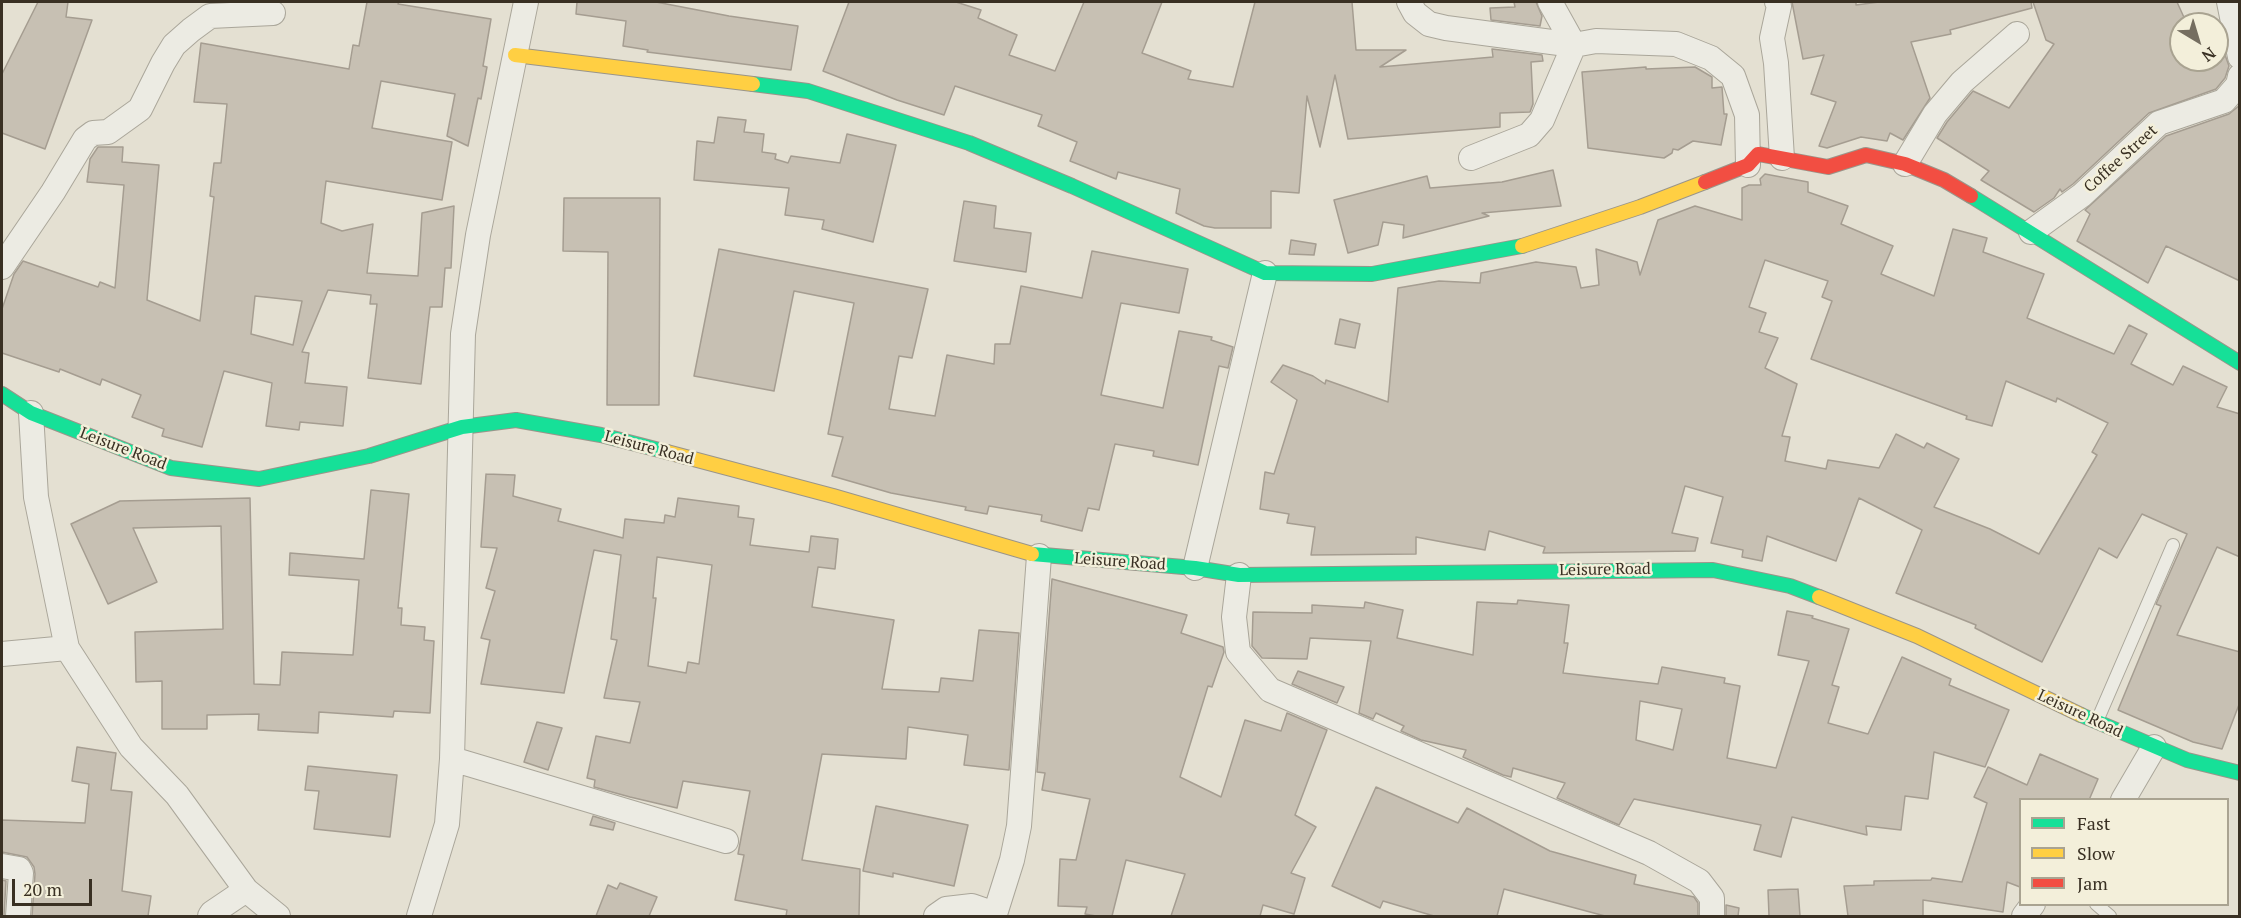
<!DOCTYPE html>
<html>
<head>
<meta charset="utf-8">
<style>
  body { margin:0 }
  #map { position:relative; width:2241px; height:918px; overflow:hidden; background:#e4e0d2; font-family:"PT Serif",serif }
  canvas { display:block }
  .frame { position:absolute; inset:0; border:3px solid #393023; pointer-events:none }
  .legend { position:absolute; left:2019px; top:798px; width:210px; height:108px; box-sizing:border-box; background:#f3efda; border:2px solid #a9a391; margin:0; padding:8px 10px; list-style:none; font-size:18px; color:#393023 }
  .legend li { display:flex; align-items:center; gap:12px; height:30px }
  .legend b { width:30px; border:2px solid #a9a391 }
  .north { position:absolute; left:2169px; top:12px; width:60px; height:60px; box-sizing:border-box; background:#f3efda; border:2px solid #a9a391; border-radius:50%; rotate:142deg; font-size:16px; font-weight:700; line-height:24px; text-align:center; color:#393023 }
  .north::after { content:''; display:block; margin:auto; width:21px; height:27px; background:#756e60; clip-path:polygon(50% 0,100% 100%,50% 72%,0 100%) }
  .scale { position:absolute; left:12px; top:879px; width:80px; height:27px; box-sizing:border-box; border:3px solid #393023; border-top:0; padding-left:8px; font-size:18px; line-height:21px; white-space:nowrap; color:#393023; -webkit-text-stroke:4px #f3efda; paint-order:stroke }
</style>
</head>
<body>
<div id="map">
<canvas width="2241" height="918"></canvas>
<div class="frame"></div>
<ul class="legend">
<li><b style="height:8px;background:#16e098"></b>Fast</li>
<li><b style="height:8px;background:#ffcf43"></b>Slow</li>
<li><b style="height:8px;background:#f24e42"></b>Jam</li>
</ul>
<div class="north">N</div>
<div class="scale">20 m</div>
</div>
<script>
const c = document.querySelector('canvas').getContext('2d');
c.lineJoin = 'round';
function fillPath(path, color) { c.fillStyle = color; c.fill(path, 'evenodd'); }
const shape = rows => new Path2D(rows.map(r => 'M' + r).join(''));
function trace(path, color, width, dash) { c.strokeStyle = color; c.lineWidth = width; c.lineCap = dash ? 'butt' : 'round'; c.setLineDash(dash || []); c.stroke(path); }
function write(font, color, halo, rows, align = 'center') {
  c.font = font + ' "PT Serif",serif'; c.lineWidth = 5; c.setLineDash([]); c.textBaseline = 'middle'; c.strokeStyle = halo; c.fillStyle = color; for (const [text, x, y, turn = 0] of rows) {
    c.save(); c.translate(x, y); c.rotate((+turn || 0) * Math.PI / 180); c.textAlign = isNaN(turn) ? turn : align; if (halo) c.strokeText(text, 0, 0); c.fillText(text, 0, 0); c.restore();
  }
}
const building = shape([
  [38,2,68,2,66,17,92,20,45,149,2,133,2,74,38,2],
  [367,2,399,2,398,4,491,19,483,66,487,67,481,99,478,98,468,146,447,136,455,94,381,81,372,128,452,142,442,200,326,181,321,223,342,231,373,224,367,273,418,276,422,213,454,206,451,268,445,268,442,307,430,307,421,384,368,378,377,304,370,304,371,295,328,290,302,352,309,353,305,383,347,387,343,426,300,422,299,430,266,426,272,383,224,371,202,447,162,436,164,429,132,417,141,395,102,379,100,385,60,369,59,372,2,353,2,309,14,274,23,261,98,287,100,282,115,288,124,185,87,182,90,159,98,147,123,147,122,162,159,165,147,300,200,321,214,197,210,196,214,163,221,163,227,104,194,102,201,43,349,69,353,45,359,46,367,2],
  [255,296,302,301,293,345,251,334,255,296],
  [577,2,656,2,729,16,798,26,791,70,647,52,648,50,623,46,626,21,576,14,577,2],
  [849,2,956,2,981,10,978,18,1017,35,1009,55,1055,71,1084,2,1162,2,1142,53,1191,71,1188,79,1233,87,1255,2,1352,2,1356,50,1406,50,1380,67,1493,57,1492,49,1542,55,1543,61,1531,62,1533,104,1530,112,1500,113,1500,127,1348,139,1335,75,1320,147,1307,96,1299,193,1271,191,1271,228,1215,228,1204,226,1176,213,1180,189,1118,172,1116,179,1070,161,1077,142,1038,126,1042,115,955,86,944,115,897,100,823,71,849,2],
  [1514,2,1536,2,1542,16,1540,26,1491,20,1490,8,1515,7,1514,2],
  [1792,2,1856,2,1856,5,1879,2,2031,2,2032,8,1950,30,1951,34,1911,42,1930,98,1903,140,1890,133,1887,141,1861,137,1827,148,1819,146,1836,102,1811,94,1824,55,1803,59,1792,2],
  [2033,2,2177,2,2187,24,2181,24,2181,60,2217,60,2217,55,2224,52,2229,66,2225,78,2216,89,2149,113,2073,184,2062,192,2060,189,2054,198,2034,212,1981,180,1989,171,1937,138,1947,122,1973,91,2009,108,2054,44,2046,40,2033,2],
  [1646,67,1646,69,1695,67,1712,77,1712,88,1722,87,1724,114,1727,114,1721,145,1693,141,1678,150,1673,149,1672,153,1664,158,1588,148,1582,72,1646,67],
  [2240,105,2240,281,2166,246,2148,283,2077,241,2090,214,2085,210,2166,136,2229,114,2240,105],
  [718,117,746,120,744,132,764,134,762,152,776,154,775,159,788,163,791,156,840,163,847,134,896,145,873,242,822,229,824,220,785,215,789,188,694,180,697,141,714,143,718,117],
  [1553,170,1561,206,1482,213,1489,216,1403,238,1404,225,1383,222,1378,245,1348,253,1334,200,1427,176,1430,188,1502,182,1553,170],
  [1765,174,1808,182,1808,192,1848,206,1841,224,1893,246,1881,274,1934,296,1953,229,1987,238,1983,252,2044,274,2027,318,2114,354,2129,325,2147,334,2131,364,2173,385,2183,366,2227,387,2217,407,2240,414,2240,557,2217,547,2177,635,2240,652,2240,702,2222,749,2193,742,2118,710,2161,606,2156,604,2187,534,2142,514,2117,558,2099,548,2042,662,1975,628,1976,625,1896,593,1922,530,1859,498,1836,561,1767,536,1762,561,1742,557,1743,550,1711,543,1723,497,1685,486,1672,533,1698,538,1695,551,1543,553,1545,547,1489,531,1485,550,1416,537,1416,554,1311,555,1315,527,1287,523,1289,514,1260,509,1265,472,1274,474,1297,400,1271,382,1283,365,1313,376,1325,384,1326,380,1388,402,1398,288,1439,281,1480,283,1481,273,1536,262,1576,267,1581,288,1599,285,1596,249,1637,262,1640,275,1658,220,1695,206,1742,220,1742,188,1749,185,1761,185,1760,179,1765,174],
  [1765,260,1828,281,1822,297,1832,301,1811,359,1967,416,1966,419,1992,426,2006,381,2056,402,2057,398,2108,423,2092,452,2097,455,2039,554,1990,529,1934,507,1959,459,1927,443,1924,448,1896,434,1879,468,1828,460,1826,469,1785,461,1790,437,1782,436,1797,384,1765,368,1778,338,1759,332,1766,313,1749,307,1765,260],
  [564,198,660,198,659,405,607,405,608,252,563,251,564,198],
  [964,201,996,206,994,228,1031,233,1026,272,954,261,964,201],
  [1291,240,1316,244,1314,255,1289,254,1291,240],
  [719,249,928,289,912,358,899,356,889,409,935,416,947,355,994,364,995,344,1010,344,1021,286,1082,298,1092,251,1188,269,1179,313,1121,303,1101,395,1163,408,1179,331,1212,337,1211,340,1233,347,1228,368,1219,366,1198,465,1153,456,1154,451,1115,444,1099,510,1088,508,1082,531,1041,521,1042,515,989,506,987,514,965,510,966,507,891,493,832,476,843,437,828,434,854,303,794,291,774,391,694,376,719,249],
  [1340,319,1360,324,1355,348,1335,344,1340,319],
  [486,474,515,475,513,496,561,509,558,521,623,538,625,519,664,523,665,515,675,517,678,498,739,506,738,517,754,519,750,545,809,552,811,536,838,539,835,569,818,567,812,607,894,620,882,689,939,692,941,678,973,681,979,630,1019,633,1009,770,964,765,968,735,908,727,906,759,822,754,802,860,860,869,859,916,786,916,787,910,735,900,744,855,738,854,750,791,683,781,677,808,630,797,594,787,595,780,587,778,596,736,630,743,640,702,604,698,617,640,611,639,621,555,594,550,564,693,481,684,490,640,481,638,495,591,486,588,497,548,481,547,486,474],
  [657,557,712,565,699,664,688,662,686,673,648,666,656,598,653,598,657,557],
  [371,490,409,494,398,608,402,608,401,625,425,627,424,640,434,641,430,713,394,711,393,717,319,712,318,733,258,730,259,714,207,715,207,729,162,729,162,681,136,682,135,632,223,629,221,526,133,528,157,582,108,604,71,524,120,501,250,498,254,684,280,685,282,652,353,655,359,580,289,575,290,553,364,559,371,490],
  [1052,579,1187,615,1181,633,1223,647,1224,652,1212,687,1208,686,1180,777,1221,797,1245,720,1281,731,1287,713,1327,730,1295,815,1316,827,1291,873,1305,878,1294,914,1263,905,1260,916,1171,916,1185,874,1126,860,1112,916,1096,916,1085,914,1087,907,1058,906,1060,859,1076,860,1090,799,1042,790,1045,773,1037,772,1052,579],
  [1518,600,1569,605,1564,643,1568,643,1563,673,1658,684,1662,667,1725,678,1724,683,1740,686,1727,758,1776,768,1809,661,1778,655,1787,611,1813,616,1812,618,1849,629,1832,685,1839,687,1828,723,1868,734,1902,657,1951,679,1949,685,2009,710,1985,767,1934,752,1928,799,1905,796,1901,830,1866,826,1867,835,1792,817,1781,857,1754,850,1761,825,1634,799,1619,825,1557,798,1565,783,1513,768,1511,777,1503,775,1463,757,1466,750,1421,740,1401,731,1404,726,1376,713,1373,719,1359,713,1371,641,1310,638,1307,659,1262,658,1252,646,1253,612,1312,613,1312,605,1364,608,1365,602,1403,610,1397,638,1473,655,1477,602,1517,604,1518,600],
  [1640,701,1682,709,1673,750,1636,740,1640,701],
  [1298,671,1344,687,1337,703,1292,684,1298,671],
  [537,722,562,728,548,770,524,762,537,722],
  [77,747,116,753,111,790,132,792,122,891,151,896,148,916,32,916,35,874,34,867,27,857,2,852,2,820,85,823,89,784,72,781,77,747],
  [2040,754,2098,779,2089,800,2020,800,2020,887,2007,882,2003,912,1923,900,1923,916,1848,916,1844,886,1874,885,1874,881,1931,880,1932,878,1962,882,1987,803,1974,797,1988,767,2027,785,2040,754],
  [308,766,397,775,390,837,314,829,319,791,305,790,308,766],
  [1376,787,1458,823,1467,808,1550,851,1636,875,1634,884,1694,897,1698,903,1698,916,1605,916,1504,889,1497,916,1434,916,1383,901,1380,908,1332,886,1376,787],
  [876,806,968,825,954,886,893,873,893,877,863,871,876,806],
  [593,816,615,823,613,830,590,825,593,816],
  [2,880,6,881,4,916,2,916,2,880],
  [620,883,657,897,649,916,596,916,608,885,617,889,620,883],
  [1798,889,1800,916,1769,916,1768,890,1798,889],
  [1726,905,1739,908,1738,916,1726,916,1726,905]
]);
fillPath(building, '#c7c0b3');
trace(building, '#a59d91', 1.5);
const lane = shape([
  [2097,721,2173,545],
  [2096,904,2110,916]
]);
const street = shape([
  [1409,2,1415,13,1429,24,1446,28,1574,45,1542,120,1529,135,1471,158],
  [1550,2,1574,45,1596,41,1676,44,1711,58,1733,76,1747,115,1748,165],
  [1777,2,1779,6,1772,38,1776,63,1782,158],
  [2229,2,2240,57],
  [1905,164,1935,114,1962,82,2017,34],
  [2031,232,2082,195,2159,123,2224,101,2238,85,2240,76],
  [2,267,53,192,85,139,93,133,108,132,140,109,163,63,174,45,191,30,210,16,273,13],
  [31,413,36,497,67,648,131,747,177,795,246,890,278,916],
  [1195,568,1265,273],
  [1239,575,1234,617,1238,652,1270,690,1649,853,1699,881,1712,898,1712,916],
  [2,654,67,648],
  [452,759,726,841],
  [2123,800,2154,747],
  [2,866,19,869,21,873,18,916],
  [210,916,212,913,246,890],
  [419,916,447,824,452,759,463,334,478,235,526,2],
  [936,916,946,909,972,906,995,914,1012,860,1019,826,1039,556],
  [2024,916,2033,904]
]);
const fast = shape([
  [753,84,808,91,969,143,1072,186,1265,273,1372,274,1522,246],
  [1971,196,2240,363],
  [2,394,31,413,171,468,259,479,369,456,462,427,516,420,601,435,667,452],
  [1032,554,1195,568,1239,575,1713,570,1790,586,1819,597],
  [2081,715,2187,760,2240,773]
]);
const slow = shape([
  [515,55,753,84],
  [1522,246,1640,207,1705,182],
  [667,452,833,496,1032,554],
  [1819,597,1917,636,2081,715]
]);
const jam = shape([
  [1705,182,1748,165,1758,154,1828,167,1866,155,1905,164,1944,180,1971,196]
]);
trace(lane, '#aaa69a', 14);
trace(street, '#aaa69a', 26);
trace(fast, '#9a958a', 16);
trace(slow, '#9a958a', 16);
trace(jam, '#9a958a', 16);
trace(lane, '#ecebe3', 12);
trace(street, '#ecebe3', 24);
trace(fast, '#16e098', 14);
trace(slow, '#ffcf43', 14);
trace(jam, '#f24e42', 14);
write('16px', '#393023', '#f3efda', [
  ["Coffee Street",2121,159,-42],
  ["Leisure Road",649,448,15],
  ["Leisure Road",123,449,21],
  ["Leisure Road",1120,562,4],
  ["Leisure Road",1605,570,-1],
  ["Leisure Road",2080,714,25]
]);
</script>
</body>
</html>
